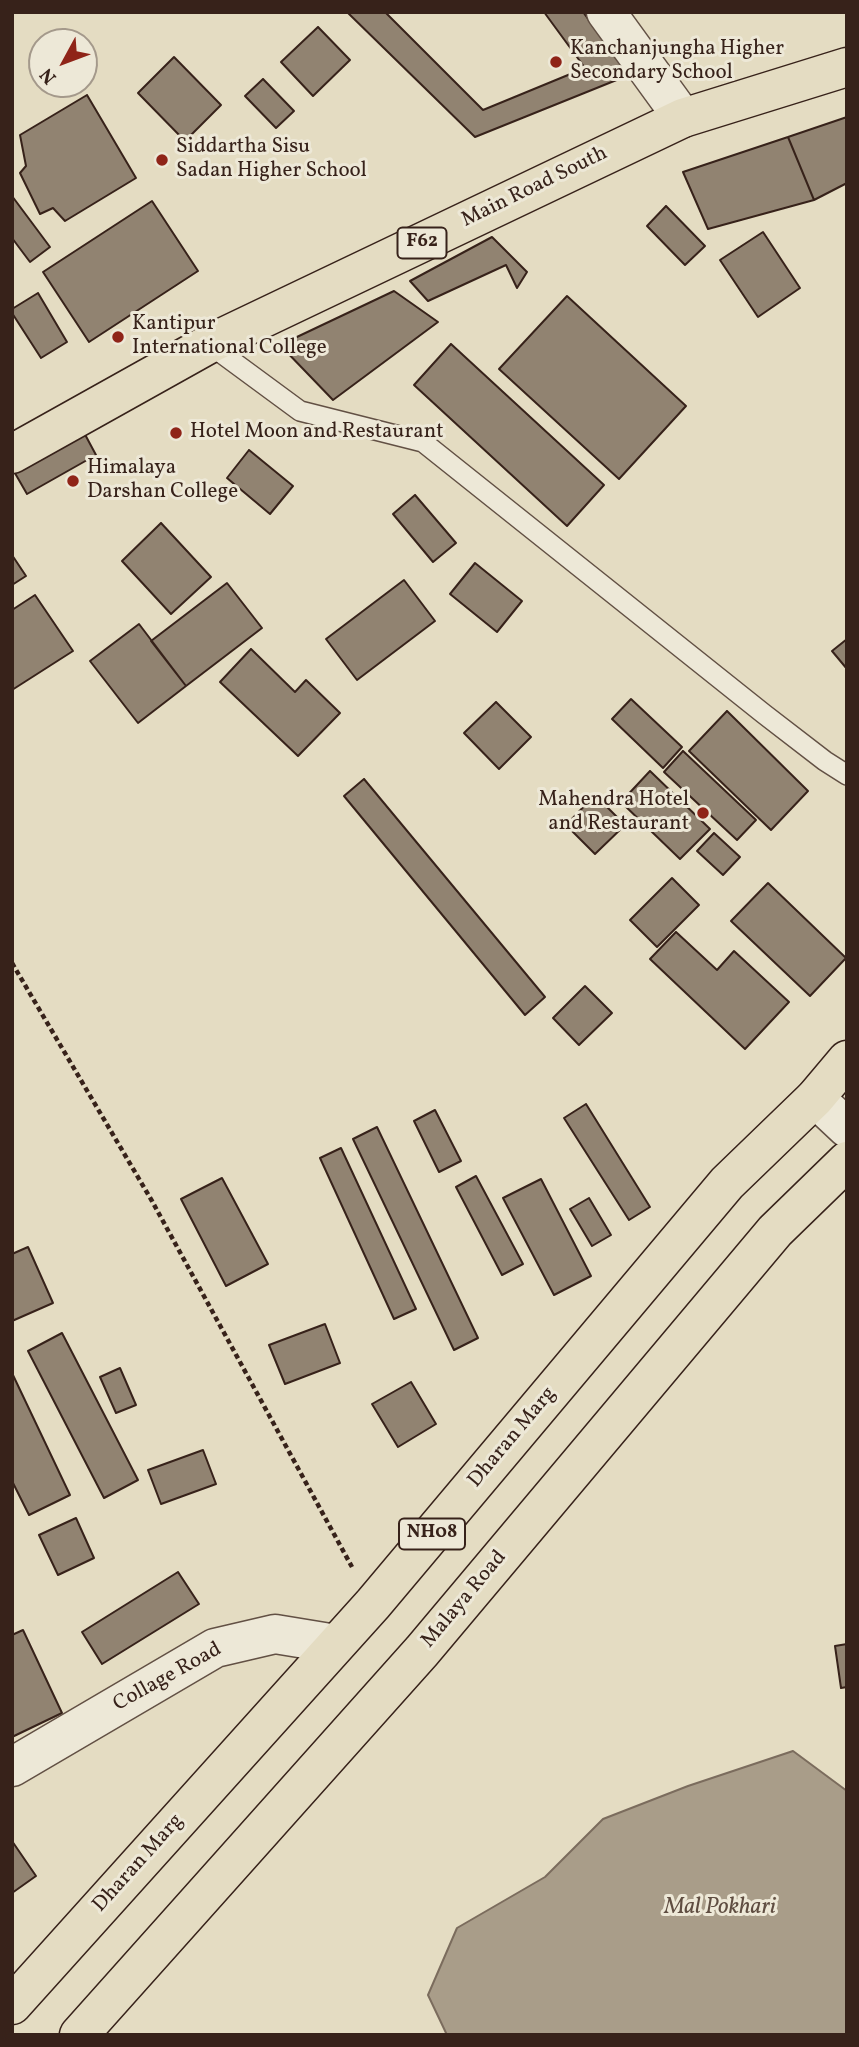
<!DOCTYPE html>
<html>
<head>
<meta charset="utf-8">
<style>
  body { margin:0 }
  #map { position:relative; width:859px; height:2047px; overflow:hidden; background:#e4dcc2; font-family:Vollkorn,serif }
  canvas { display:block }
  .frame { position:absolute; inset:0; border:14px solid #37221a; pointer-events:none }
  .north { position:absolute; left:28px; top:28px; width:70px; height:70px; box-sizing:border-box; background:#ede8d7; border:2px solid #a4998b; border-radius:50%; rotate:229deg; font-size:19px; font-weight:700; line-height:28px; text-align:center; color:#37221a }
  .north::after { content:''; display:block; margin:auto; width:24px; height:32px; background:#8f2418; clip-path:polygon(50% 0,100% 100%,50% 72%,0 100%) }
</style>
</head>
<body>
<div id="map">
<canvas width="859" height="2047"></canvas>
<div class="frame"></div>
<div class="north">N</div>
</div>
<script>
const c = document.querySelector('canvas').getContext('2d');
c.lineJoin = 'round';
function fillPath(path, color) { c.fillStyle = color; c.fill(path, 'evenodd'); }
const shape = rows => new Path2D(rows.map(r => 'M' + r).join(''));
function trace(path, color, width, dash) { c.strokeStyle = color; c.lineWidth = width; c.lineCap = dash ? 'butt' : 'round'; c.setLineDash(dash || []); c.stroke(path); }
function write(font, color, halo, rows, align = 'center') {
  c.font = font + ' Vollkorn,serif'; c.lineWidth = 6; c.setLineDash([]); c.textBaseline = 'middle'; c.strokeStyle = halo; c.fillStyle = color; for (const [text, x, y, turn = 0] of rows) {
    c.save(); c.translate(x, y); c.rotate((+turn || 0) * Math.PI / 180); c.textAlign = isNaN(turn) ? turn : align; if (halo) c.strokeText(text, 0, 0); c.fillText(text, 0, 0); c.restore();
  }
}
const water = shape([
  [793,1751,847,1791,847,2035,447,2035,428,1995,457,1928,545,1877,603,1819,688,1786,793,1751]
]);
fillPath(water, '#a99d89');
trace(water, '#7b6c5d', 2);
const building = shape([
  [347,12,385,12,483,110,585,68,544,12,583,12,629,75,475,137,347,12],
  [318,27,350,60,313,96,281,62,318,27],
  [174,57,221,105,185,141,138,93,174,57],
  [263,79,294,111,276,128,245,96,263,79],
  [87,95,136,178,65,221,53,208,40,214,20,173,26,166,20,135,87,95],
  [847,117,847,183,814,200,788,137,847,117],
  [788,137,814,200,708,229,683,172,788,137],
  [12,196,50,247,30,262,12,238,12,196],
  [152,201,198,271,89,342,43,272,152,201],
  [666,206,705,246,685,265,647,226,666,206],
  [763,232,800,288,758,317,720,260,763,232],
  [492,237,527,272,517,288,506,265,428,301,410,281,492,237],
  [394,291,438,322,333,400,280,345,394,291],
  [38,293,67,342,41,358,12,313,12,309,38,293],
  [567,296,686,406,619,479,499,369,567,296],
  [451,344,604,485,567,526,414,385,451,344],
  [81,427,96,455,27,494,12,468,81,427],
  [249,450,293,486,270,514,227,478,249,450],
  [415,495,456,543,433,562,393,514,415,495],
  [161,523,211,577,171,614,122,561,161,523],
  [12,555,26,576,12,585,12,555],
  [475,563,522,601,497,632,450,594,475,563],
  [404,580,435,621,357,680,326,639,404,580],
  [227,583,262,628,186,686,151,641,227,583],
  [35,595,73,651,12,690,12,610,35,595],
  [139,624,186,686,138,723,90,661,139,624],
  [847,639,847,669,832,651,847,639],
  [251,649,295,692,306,680,340,713,298,756,220,682,251,649],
  [631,699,682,747,663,768,612,719,631,699],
  [496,702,531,737,499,769,464,733,496,702],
  [727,711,808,791,771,830,689,751,727,711],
  [683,751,756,820,737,840,664,772,683,751],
  [650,771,710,829,680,859,621,802,650,771],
  [364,779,545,997,525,1015,344,796,364,779],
  [595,795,625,825,595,854,566,825,595,795],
  [714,833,740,857,723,875,697,851,714,833],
  [672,878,699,905,657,947,630,920,672,878],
  [768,883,846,958,810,996,731,921,768,883],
  [676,932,717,970,734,951,789,1002,745,1049,650,959,676,932],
  [585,986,612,1013,579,1045,553,1018,585,986],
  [586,1104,650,1207,629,1220,564,1118,586,1104],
  [435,1110,461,1161,439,1172,414,1121,435,1110],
  [377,1127,478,1338,454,1350,353,1139,377,1127],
  [341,1148,416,1309,394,1319,320,1158,341,1148],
  [476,1176,523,1264,502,1275,456,1187,476,1176],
  [222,1178,268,1264,226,1286,181,1199,222,1178],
  [541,1179,591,1276,554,1295,503,1198,541,1179],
  [589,1198,611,1235,592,1246,570,1209,589,1198],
  [28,1247,53,1303,12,1321,12,1254,28,1247],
  [325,1324,340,1363,285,1384,269,1345,325,1324],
  [62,1333,138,1480,104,1498,28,1351,62,1333],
  [120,1368,136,1405,116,1413,100,1377,120,1368],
  [12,1373,70,1495,29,1515,12,1481,12,1373],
  [411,1382,436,1424,398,1447,372,1404,411,1382],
  [203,1450,216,1484,161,1504,148,1470,203,1450],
  [76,1518,94,1558,58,1575,39,1535,76,1518],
  [178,1572,199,1604,102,1664,82,1632,178,1572],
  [23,1630,62,1713,12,1737,12,1635,23,1630],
  [847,1644,847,1687,841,1688,835,1646,847,1644],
  [12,1841,36,1876,12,1893,12,1841]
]);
fillPath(building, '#918371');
trace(building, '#37221a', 2);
const service = shape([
  [209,344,300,411,423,442,764,714,825,761,847,775]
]);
const minor = shape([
  [606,12,683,118],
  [815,1098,847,1128]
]);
const tertiary = shape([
  [12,1767,215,1648,275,1634,336,1644]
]);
const primary = shape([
  [12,454,209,344,683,118,847,67],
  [12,2005,373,1604,727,1183,815,1098,847,1060],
  [79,2035,422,1651,775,1231,847,1161]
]);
trace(service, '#625044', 22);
trace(minor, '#625044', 41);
trace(tertiary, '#625044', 41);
trace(primary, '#37221a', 41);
trace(shape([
  [12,963,152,1201,352,1567]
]), '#37221a', 4.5, [5, 3.5]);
trace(service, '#ede8d7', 19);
trace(minor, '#ede8d7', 38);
trace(tertiary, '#ede8d7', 38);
trace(primary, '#e4dcc2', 38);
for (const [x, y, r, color] of [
  [556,62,7,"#8f2418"],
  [162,160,7,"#8f2418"],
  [118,337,7,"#8f2418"],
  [176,433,7,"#8f2418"],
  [73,481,7,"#8f2418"],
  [703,813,7,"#8f2418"]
]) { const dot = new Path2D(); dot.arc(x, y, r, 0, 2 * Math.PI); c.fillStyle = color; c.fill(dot); trace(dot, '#ede8d7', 2.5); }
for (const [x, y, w] of [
  [422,243,49],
  [432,1534,66]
]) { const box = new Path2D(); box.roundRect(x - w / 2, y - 15.5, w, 31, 5); c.fillStyle = '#ede8d7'; c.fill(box); trace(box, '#37221a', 2); }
write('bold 19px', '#37221a', null, [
  ["F62",422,243],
  ["NH08",432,1534]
]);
write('21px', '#37221a', '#ede8d7', [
  ["Kanchanjungha Higher",570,50],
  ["Secondary School",570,74],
  ["Siddartha Sisu",176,148],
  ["Sadan Higher School",176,172],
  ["Kantipur",132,325],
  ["International College",132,349],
  ["Hotel Moon and Restaurant",190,433],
  ["Himalaya",87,469],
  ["Darshan College",87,493],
  ["Mahendra Hotel",689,801,"right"],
  ["and Restaurant",689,825,"right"]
], 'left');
write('21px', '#37221a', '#ede8d7', [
  ["Main Road South",535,188,-26],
  ["Dharan Marg",513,1438,-50],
  ["Malaya Road",465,1600,-50],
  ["Collage Road",168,1678,-29],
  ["Dharan Marg",139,1864,-48]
]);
write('italic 23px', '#5f4d41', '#ede8d7', [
  ["Mal Pokhari",720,1909]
]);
</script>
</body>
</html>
